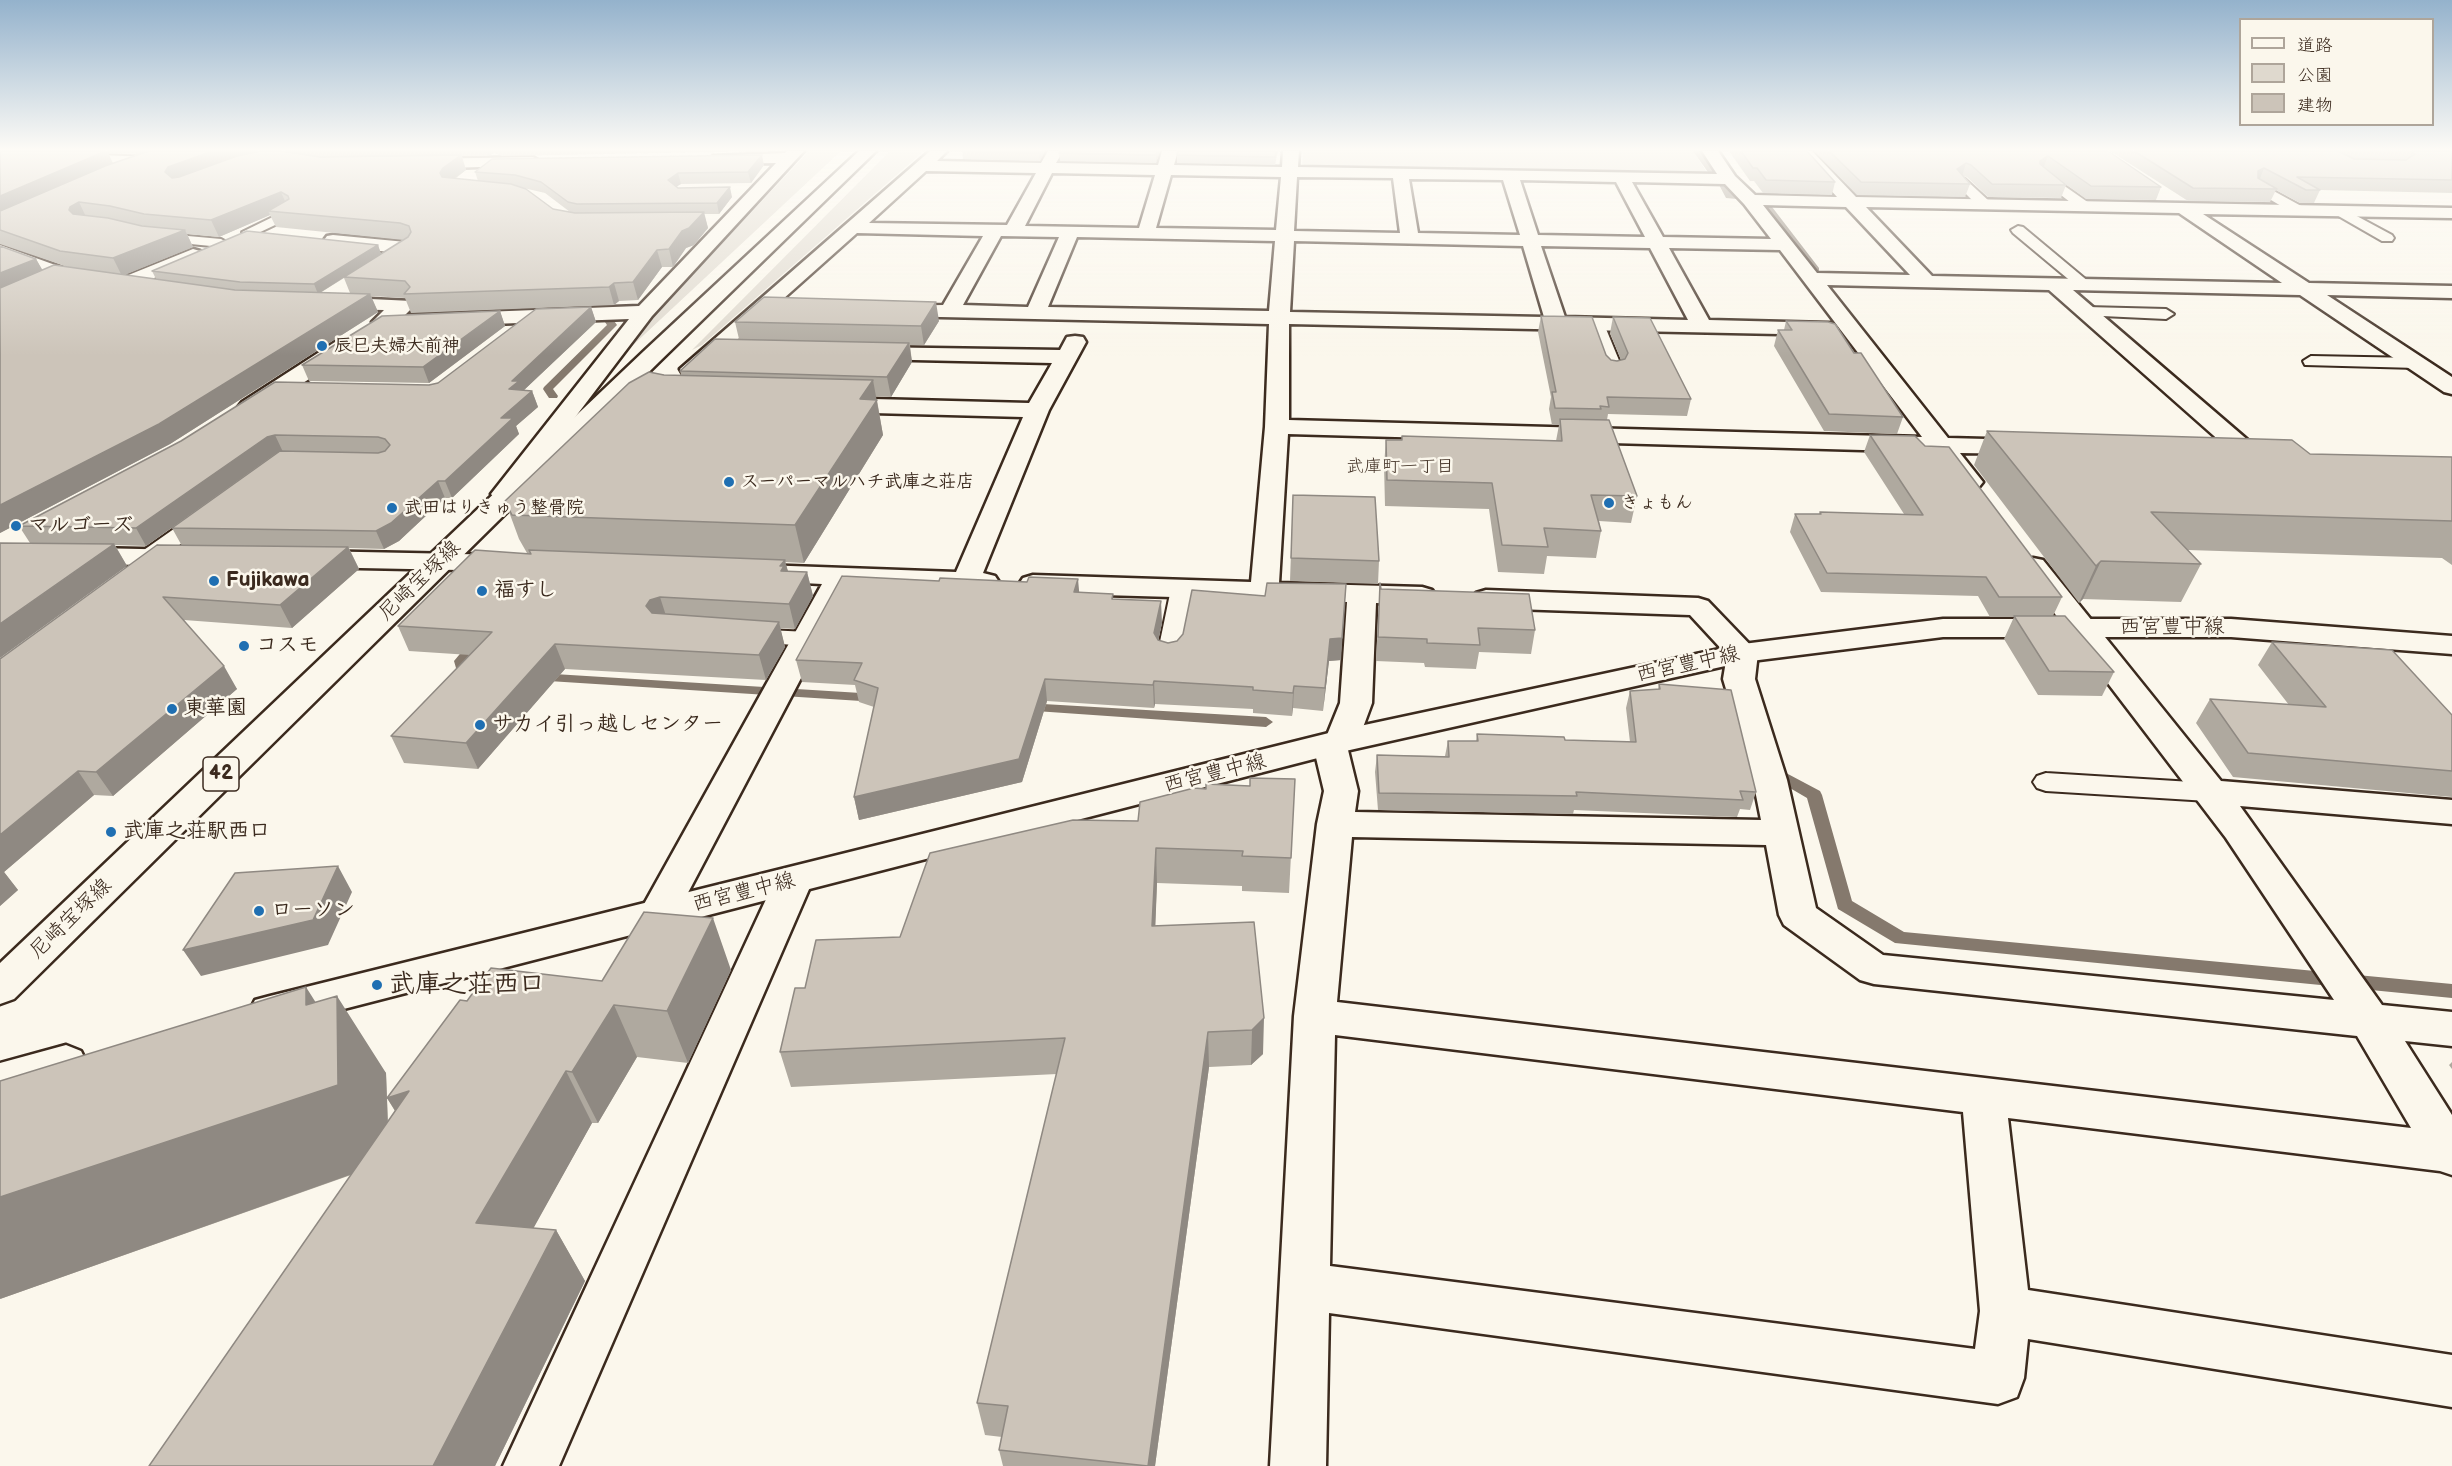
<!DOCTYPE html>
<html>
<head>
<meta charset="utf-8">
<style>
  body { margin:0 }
  #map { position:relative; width:2452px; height:1466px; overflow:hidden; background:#fbf7ec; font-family:"Balsamiq Sans","Klee One",sans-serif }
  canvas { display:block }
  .legend { position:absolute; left:2239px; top:18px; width:195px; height:108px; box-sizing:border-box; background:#fbf7ec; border:2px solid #aea59a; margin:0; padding:8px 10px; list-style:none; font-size:18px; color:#3b2a1e }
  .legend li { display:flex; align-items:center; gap:12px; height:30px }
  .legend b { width:30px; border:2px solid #aea59a }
</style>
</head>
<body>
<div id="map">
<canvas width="2452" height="1466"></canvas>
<ul class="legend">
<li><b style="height:8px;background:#fbf7ec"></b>道路</li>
<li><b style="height:16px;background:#dfd9ce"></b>公園</li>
<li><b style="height:16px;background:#ccc4b9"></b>建物</li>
</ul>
</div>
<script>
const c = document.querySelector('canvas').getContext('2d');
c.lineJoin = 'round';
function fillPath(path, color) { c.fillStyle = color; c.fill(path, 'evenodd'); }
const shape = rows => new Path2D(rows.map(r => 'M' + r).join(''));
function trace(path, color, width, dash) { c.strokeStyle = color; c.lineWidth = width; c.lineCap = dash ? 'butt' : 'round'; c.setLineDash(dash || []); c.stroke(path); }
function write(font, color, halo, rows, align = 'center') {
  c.font = font + ' "Balsamiq Sans","Klee One",sans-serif'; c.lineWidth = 5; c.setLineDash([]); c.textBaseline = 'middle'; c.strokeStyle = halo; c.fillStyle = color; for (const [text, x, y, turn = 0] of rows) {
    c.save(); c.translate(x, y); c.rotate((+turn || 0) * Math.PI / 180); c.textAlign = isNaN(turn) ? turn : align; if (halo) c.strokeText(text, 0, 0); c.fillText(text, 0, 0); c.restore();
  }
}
fillPath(shape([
  [809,151,841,151,631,347,659,310],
  [890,151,924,151,702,345,692,350],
  [1303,151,1693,151,1708,174,1313,168,1302,164]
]), '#dfd9ce');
fillPath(shape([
  [1693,151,1701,151,1716,175,1710,175,1693,151],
  [1717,181,1723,181,1732,194,1737,195,1737,199,1726,198,1717,181],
  [1763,203,1769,203,1819,268,1819,272,1813,272,1763,207,1763,203],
  [594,301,600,301,617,325,553,389,558,396,557,398,549,398,543,389,544,387,607,325,592,303,594,301],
  [479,636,486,640,468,661,469,668,478,670,480,673,473,677,458,675,454,661,474,637,479,636],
  [538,673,877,694,884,698,877,702,533,680,531,677,533,674,538,673],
  [1026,703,1266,717,1273,722,1266,727,1021,710,1019,707,1021,704,1026,703],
  [1771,765,1820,791,1822,795,1852,901,1904,932,2452,984,2452,998,1895,943,1838,909,1807,798,1766,774,1763,770,1771,765]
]), '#85796d');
const lane = shape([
  [76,154,150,157,156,161,150,165,72,161,72,155,76,154],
  [2043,171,2089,203,2091,206,2089,209,2079,209,2039,178,2037,175,2043,171],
  [1961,178,1965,179,1989,201,1991,204,1989,207,1979,207,1957,185,1955,182,1961,178],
  [2259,183,2303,207,2305,210,2298,214,2293,213,2254,190,2253,187,2254,184,2259,183],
  [2340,207,2392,235,2394,238,2392,241,2382,241,2335,214,2333,211,2335,208,2340,207],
  [287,210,294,214,292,217,254,235,249,236,242,232,287,210],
  [2018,226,2023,227,2089,282,2092,285,2089,288,2079,288,2013,233,2011,230,2018,226],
  [155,233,221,239,228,243,221,247,150,240,148,237,155,233],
  [2087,307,2166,309,2174,314,2166,319,2081,315,2079,312,2087,307],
  [1596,319,1604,324,1623,370,1620,374,1614,375,1608,374,1605,370,1588,324,1596,319],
  [2311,356,2417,358,2423,359,2425,363,2423,367,2417,368,2305,365,2303,361,2311,356],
  [205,510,212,512,215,516,212,520,157,562,149,563,141,562,138,557,141,552,198,512,205,510],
  [1182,582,1190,584,1193,589,1181,656,1177,661,1169,663,1161,661,1157,656,1171,589,1174,584,1182,582],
  [748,629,808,632,816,634,820,639,816,644,808,646,740,641,736,636,740,631,748,629],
  [2046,773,2208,783,2218,786,2221,792,2218,798,2208,801,2046,791,2037,788,2033,782,2037,776,2046,773]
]);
const street = shape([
  [787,151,804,151,652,316,513,499,504,502,495,499,491,494,629,319,382,328,375,326,372,322,384,310,329,309,322,307,319,303,322,299,329,297,412,301,415,305,405,315,639,306,776,163,719,164,713,162,711,159,713,156,785,153,787,151],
  [930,151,947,151,937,161,1041,163,1048,151,1060,151,1062,153,1056,163,1158,165,1162,151,1178,151,1174,165,1282,167,1283,151,1299,151,1298,167,1717,174,1702,151,1718,151,1735,176,1755,195,1837,197,1795,151,1812,151,1856,197,2452,208,2452,218,2203,214,2309,283,2452,286,2452,298,2327,295,2452,377,2452,394,2444,392,2300,295,2073,290,2257,448,2260,453,2257,458,2248,460,2239,458,2049,290,1827,285,1948,438,2025,440,2034,442,2037,447,2034,452,2025,454,1960,453,1983,482,1979,487,1970,490,1961,487,1934,452,1288,434,1279,583,1422,587,1432,590,1436,596,1432,602,1422,605,1376,603,1372,703,1358,741,1353,748,1348,750,1358,791,1355,812,1761,820,1753,780,1723,679,1727,655,1690,615,1486,608,1476,605,1472,599,1476,593,1486,590,1698,598,1708,601,1758,653,1755,679,1787,780,1816,908,1883,955,2334,1000,2226,838,2023,572,2019,566,2023,560,2033,558,2043,560,2221,781,2452,800,2452,824,2240,806,2382,1005,2452,1012,2452,1046,2405,1041,2452,1115,2452,1175,2440,1171,2008,1118,2028,1290,2452,1355,2452,1407,2028,1339,2024,1378,2017,1397,1998,1404,1329,1313,1326,1466,1270,1466,1294,1016,1317,824,1324,791,1313,745,1318,737,1327,735,1340,703,1347,602,1033,593,1023,590,1019,584,1023,578,1033,575,1251,582,1265,427,1269,324,894,316,887,314,884,310,887,306,943,305,983,236,857,233,699,374,691,376,683,374,680,369,930,151],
  [926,171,1036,173,1007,225,869,223,926,171],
  [1052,173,1155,175,1139,228,1025,226,1052,173],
  [1171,175,1281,177,1276,230,1156,228,1171,175],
  [1297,177,1393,178,1400,233,1294,231,1297,177],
  [1409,179,1503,180,1520,235,1418,233,1409,179],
  [1520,180,1616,182,1645,237,1538,235,1520,180],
  [1632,182,1725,184,1744,204,1771,239,1663,237,1632,182],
  [1763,205,1846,207,1910,275,1817,273,1763,205],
  [1866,207,2179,213,2282,283,1932,276,1866,207],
  [1001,236,1059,237,1028,307,963,305,1001,236],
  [1077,237,1275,241,1269,311,1048,307,1077,237],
  [1294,241,1523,246,1544,317,1290,312,1294,241],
  [1541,246,1650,248,1688,320,1565,317,1541,246],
  [1669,248,1780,250,1922,437,1289,420,1289,324,1829,335,1836,333,1839,329,1836,325,1829,323,1709,320,1669,248],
  [1352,837,1766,845,1779,915,1784,925,1860,980,1874,984,2357,1036,2411,1128,1337,1002,1352,837],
  [1335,1035,1963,1112,1980,1311,1975,1349,1330,1266,1335,1035],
  [533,157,541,162,539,165,419,169,411,164,419,159,533,157],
  [333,235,406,242,413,244,415,248,388,269,381,271,374,269,372,265,388,252,327,244,324,240,327,236,333,235],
  [0,245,69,270,97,275,100,279,97,283,90,285,58,279,0,257,0,245],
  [193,249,200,251,202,255,200,259,130,288,123,290,116,288,113,284,116,280,193,249],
  [1075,336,1083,337,1086,342,1049,410,983,573,995,576,999,582,995,588,985,591,850,585,671,925,657,929,643,925,638,915,822,584,763,581,753,579,749,573,753,567,763,565,956,572,1023,417,835,412,827,410,823,405,827,400,835,398,1029,403,1052,363,868,359,860,358,857,353,860,348,868,347,1060,350,1067,337,1075,336],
  [343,341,351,342,354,347,351,352,258,412,250,414,242,412,238,407,242,402,335,342,343,341],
  [0,546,187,550,197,552,201,558,197,564,187,566,0,562,0,546],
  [311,551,508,555,518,557,522,563,518,569,508,571,311,567,301,565,297,559,301,553,311,551],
  [794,867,807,871,813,880,559,1466,503,1466,775,880,781,871,794,867]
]);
const secondary = shape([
  [1943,619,2231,619,2452,636,2452,654,2231,637,1943,637,1743,662,1341,752,270,1028,255,1024,249,1012,255,1000,270,996,1341,730,1743,644,1943,619],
  [66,1045,81,1051,87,1063,81,1075,0,1099,0,1063,66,1045]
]);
const primary = shape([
  [859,151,876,151,660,361,14,999,0,1004,0,963,644,351,859,151]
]);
trace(lane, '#3b2a1e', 4);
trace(street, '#3b2a1e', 5);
trace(secondary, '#3b2a1e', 5);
trace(primary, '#3b2a1e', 5);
fillPath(lane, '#fbf7ec');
fillPath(street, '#fbf7ec');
fillPath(secondary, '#fbf7ec');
fillPath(primary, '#fbf7ec');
fillPath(shape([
  [0,151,255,151,255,152,260,151,771,151,502,156,494,153,488,156,462,156,466,170,455,179,478,181,475,172,764,165,751,183,681,184,677,186,678,188,732,197,719,214,704,214,708,228,694,245,686,248,673,267,662,267,638,300,619,301,614,305,411,313,405,298,371,296,378,312,170,444,0,533,36,259,42,270,68,267,0,244],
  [108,153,139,154,113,163],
  [515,186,545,193,570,212,553,209],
  [270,215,276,227,404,240,381,254,378,245,152,271,156,279,124,275,193,247,187,234,219,237],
  [344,278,350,293,320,293],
  [962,151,1045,151,1040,161,963,159],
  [1060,151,1160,151,1156,163,1060,161,1059,153],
  [1178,151,1278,151,1275,165,1177,163,1177,155],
  [1729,151,1807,151,1835,182,1832,195,1763,193,1754,181,1750,181],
  [1814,151,2108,151,2161,187,2156,200,2086,199,2060,180,2066,185,2061,198,1988,197,1967,177,1963,176,1970,184,1965,197,1857,195],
  [2110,151,2452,151,2452,193,2320,190,2314,203,2300,203,2276,190,2270,202,2188,201],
  [591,307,596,322,524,390,532,391,538,407,516,426,519,434,452,498,445,498,399,541,384,549,349,548,359,569,292,628,184,620,237,689,113,796,94,795,4,872,18,890,0,906,0,659,182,546,172,528,276,454,146,546,115,545,127,566,30,543,19,526,181,441,438,383],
  [500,311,505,326,429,383,309,381,302,365],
  [1541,316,1606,355,1611,360,1617,361,1621,360,1610,333,1613,317,1691,399,1687,416,1608,414,1607,420,1637,496,1631,523,1599,521,1601,531,1596,558,1547,556,1544,574,1498,572,1489,509,1385,506,1384,465,1386,440,1402,440,1402,436,1556,441,1559,425,1552,425,1549,409,1551,397,1538,332],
  [939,321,924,345,910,345,912,362,891,397,876,396,876,399,877,400,883,435,804,563,785,562,788,571,807,572,813,596,795,629,780,628,785,647,766,680,565,669,478,769,404,763,391,736,470,655,409,651,398,626,530,554,527,553,519,539,505,501,664,375,681,375,680,371,739,339,735,322],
  [1786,321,1854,353,1903,417,1897,434,1824,431,1774,346,1778,330,1784,330],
  [1987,431,2310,454,2452,457,2452,565,2442,558,2188,550,2201,564,2181,602,2083,599,2079,603,1974,465],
  [1870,435,2062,597,2053,616,2114,672,2102,696,2038,695,2004,639,2014,617,1990,617,1978,596,1821,592,1790,532,1795,514,1819,514,1820,512,1904,514,1864,452],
  [1293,495,1379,561,1378,584,1290,581],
  [1380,583,1381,589,1535,630,1531,654,1479,652,1476,669,1425,667,1424,663,1376,661],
  [1079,593,1113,594,1113,599,1162,623,1158,640,1168,643,1341,660,1329,661,1323,711,1293,708,1292,716,1253,713,1253,709,1155,704,1154,708,1047,701,1022,782,859,820,854,797,874,707,859,702,855,685,802,682,796,660],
  [2272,642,2452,715,2452,797,2233,777,2196,723,2210,699,2289,705,2258,665],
  [1659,684,1756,792,1750,810,1740,809,1737,817,1574,810,1573,814,1378,810,1375,772,1377,755,1445,756,1448,741,1476,741,1477,734,1565,740,1630,742,1626,708,1630,691,1658,689],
  [1295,779,1289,893,1242,891,1242,886,1157,883,1155,926,1254,922,1263,1054,1251,1065,1209,1067,1155,1466,1003,1466,999,1450,1002,1437,985,1435,977,1403,1057,1074,791,1087,780,1052,805,988,900,937,1206,789,1250,786],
  [731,970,688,1063,637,1057,598,1123,592,1123,533,1228,556,1230,585,1281,495,1466,149,1466,351,1175,0,1299,315,1002,386,1073,388,1122,395,1111,387,1098,467,1001,602,981],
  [2452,1062,2452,1069,2449,1065]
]), '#afa99f');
fillPath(shape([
  [107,151,114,166,0,216,0,196],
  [213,151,255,151,257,156,175,183,165,172,168,167],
  [486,151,493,151,494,153,488,156],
  [1040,151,1045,151,1040,161,1039,153],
  [1157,151,1160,151,1156,163,1156,155],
  [461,155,466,170,448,183,446,189,440,173,443,168],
  [762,155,764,165,751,183,748,172],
  [2048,156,2043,169,2036,173,2040,161],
  [1966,163,1962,176,1957,169],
  [2264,168,2259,181,2252,183,2258,171],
  [678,173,681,184,671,190,668,180],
  [730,187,732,197,719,214,717,203],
  [281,192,288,208,268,211,270,215,219,237,211,220],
  [79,202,87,219,78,226,69,210,70,207],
  [704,212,708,228,694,245,686,248,673,267,669,249,682,231],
  [185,230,193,247,122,276,113,258],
  [378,245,381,254,318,294,314,284],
  [657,250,662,267,638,300,633,282],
  [36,259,46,276,0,295,0,273],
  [614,283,619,301,614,305,609,287],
  [370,294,378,312,170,444,0,533,0,505],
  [936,302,939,321,924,345,921,326],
  [591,307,596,322,523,391,532,391,538,407,516,426,519,434,452,498,445,481,501,418,512,381],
  [500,311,505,326,429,383,423,367],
  [909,343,912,362,891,397,887,377],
  [873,380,883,435,804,563,795,525,860,399],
  [275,435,283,452,275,454,146,546,136,528,267,437],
  [438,481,445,498,399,541,384,549,376,531],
  [114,544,127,566,0,658,0,624],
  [348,547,359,569,292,628,280,605],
  [785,560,791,584,787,595,780,566],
  [2101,561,2083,599,2079,603,2096,566],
  [807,572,813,596,795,629,789,604],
  [1078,579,1080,601,1074,592],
  [1346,584,1341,660,1329,661,1323,711,1325,688,1330,639],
  [660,597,668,622,658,625,646,606,650,600],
  [1161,601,1162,623,1155,656,1154,633],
  [779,622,785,647,766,680,759,655],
  [555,644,565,669,478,769,466,743],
  [224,666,237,689,113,796,96,772],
  [1045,679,1047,701,1022,782,859,820,854,797],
  [1154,681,1155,704,1154,708,1153,685],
  [1294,686,1293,708,1292,716,1293,693],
  [78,771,94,795,4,872,18,890,0,906,0,835],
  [1156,848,1157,883,1154,961,1152,926],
  [338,866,352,892,328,945,201,976,183,950],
  [713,918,731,970,688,1063,667,1011],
  [306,987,337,1036,337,996,386,1073,389,1161,0,1299,0,1197,306,1005],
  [614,1005,637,1057,598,1123,572,1072],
  [1264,1018,1263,1054,1251,1065,1252,1030],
  [1208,1032,1209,1067,1155,1466,1148,1466],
  [566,1071,592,1123,508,1274,476,1223],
  [409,1091,420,1150,387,1098],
  [556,1230,585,1281,495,1466,433,1466]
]), '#8f8982');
const building = shape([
  [0,151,106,151,0,196,0,151],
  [149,151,213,151,168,167,165,172,172,178,179,177,237,156,260,151,281,151,320,157,461,155,443,168,440,173,442,177,511,184,526,189,553,209,575,213,704,212,689,228,682,231,669,249,657,250,633,282,614,283,609,287,404,294,410,287,405,281,344,277,408,237,411,232,409,226,400,223,268,211,289,199,288,196,281,192,211,220,144,214,110,206,79,202,70,207,69,210,73,214,108,218,142,226,185,230,113,258,60,251,0,230,0,211,105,166,149,151],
  [962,151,1040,151,1039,153,962,151],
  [1060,151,1157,151,1156,155,1059,153,1060,151],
  [1178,151,1276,151,1275,157,1177,155,1178,151],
  [1741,151,1807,151,1835,182,1766,180,1757,168,1753,168,1741,151],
  [1829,151,2108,151,2161,187,2091,186,2048,156,2040,161,2040,164,2066,185,1992,184,1971,165,1966,163,1957,169,1970,184,1861,182,1829,151],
  [2134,151,2338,151,2354,159,2406,160,2415,154,2411,151,2452,151,2452,180,2297,177,2320,190,2306,190,2264,168,2258,171,2258,178,2277,189,2193,188,2134,151],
  [762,155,748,172,678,173,668,180,678,188,730,187,717,203,577,204,568,202,541,182,515,175,475,172,492,159,762,155],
  [247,231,378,245,314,284,240,282,152,271,247,231],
  [0,246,36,259,0,273,0,246],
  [54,265,235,290,370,294,159,424,0,505,0,288,54,265],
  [764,297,936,302,921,326,735,322,764,297],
  [591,307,512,381,519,381,509,389,532,391,501,418,513,418,445,481,438,481,391,523,376,531,172,528,280,451,378,453,385,451,390,445,385,439,378,437,275,435,267,437,136,528,19,526,181,441,275,382,429,385,438,383,536,309,591,307],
  [500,311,423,367,302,365,382,316,500,311],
  [1541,316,1592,317,1606,355,1611,360,1617,361,1625,359,1628,353,1613,317,1650,318,1691,399,1607,397,1609,407,1600,406,1601,409,1555,408,1552,392,1556,392,1541,316],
  [1786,321,1828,322,1835,324,1854,353,1861,353,1903,417,1829,414,1778,330,1792,330,1786,321],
  [715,339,909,343,887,377,680,371,715,339],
  [649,372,664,375,873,380,860,399,877,400,795,525,512,515,505,501,629,383,649,372],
  [1560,419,1609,420,1637,496,1591,495,1601,531,1544,528,1548,547,1502,545,1492,483,1387,480,1386,440,1402,440,1402,436,1562,441,1560,419],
  [1987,431,2292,440,2310,454,2452,457,2452,521,2151,512,2201,564,2101,561,2096,566,1987,431],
  [1870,435,1915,436,1925,446,1949,447,2062,597,1999,597,1986,577,1827,573,1795,514,1821,514,1820,512,1923,515,1870,435],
  [1293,495,1375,497,1379,561,1291,558,1293,495],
  [0,543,114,544,0,624,0,543],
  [157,545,348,547,280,605,163,597,224,666,96,772,78,771,0,835,0,659,157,545],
  [475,550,531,554,529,550,785,560,780,566,784,566,781,571,807,572,789,604,660,597,650,600,646,606,652,613,779,622,759,655,555,644,466,743,391,736,492,632,398,626,475,550],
  [842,576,939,581,940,578,1027,582,1029,577,1078,579,1074,592,1113,594,1112,599,1161,601,1154,633,1158,640,1168,643,1177,641,1183,634,1192,590,1265,596,1267,583,1346,584,1342,638,1330,639,1325,688,1294,686,1293,693,1253,690,1253,687,1154,681,1153,685,1045,679,1019,759,854,797,878,688,854,680,862,663,796,660,842,576],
  [1380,583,1381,589,1529,594,1535,630,1478,628,1480,645,1427,643,1427,639,1378,637,1380,583],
  [2014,616,2065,616,2114,672,2049,671,2014,616],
  [2272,642,2392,650,2452,715,2452,771,2248,753,2210,699,2326,707,2272,642],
  [1659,684,1731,690,1756,792,1740,791,1743,800,1576,792,1577,796,1379,793,1377,755,1449,757,1448,741,1478,741,1477,734,1564,737,1565,740,1636,742,1630,691,1660,689,1659,684],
  [1250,778,1295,779,1291,858,1242,856,1243,851,1156,848,1152,926,1254,922,1264,1018,1252,1030,1208,1032,1148,1466,999,1450,1008,1406,977,1403,1065,1038,780,1052,795,988,805,988,816,940,900,937,930,853,1073,820,1138,821,1140,802,1194,788,1206,789,1206,784,1250,786,1250,778],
  [338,866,313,920,183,950,235,873,338,866],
  [644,912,713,918,667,1011,614,1005,572,1072,566,1071,476,1223,556,1230,433,1466,149,1466,409,1091,387,1098,460,1000,467,1001,491,968,602,981,644,912],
  [306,987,306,1005,337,996,338,1085,0,1197,0,1081,306,987]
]);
fillPath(building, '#ccc4b9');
trace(building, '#8f8982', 1.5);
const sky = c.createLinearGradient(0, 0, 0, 356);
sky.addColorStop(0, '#94b2cc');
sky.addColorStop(0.42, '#fdfbf6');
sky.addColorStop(1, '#fdfbf600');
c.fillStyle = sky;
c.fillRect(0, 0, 2452, 356);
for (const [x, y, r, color] of [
  [322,346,6,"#1f6fb2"],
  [729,482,6,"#1f6fb2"],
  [1609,503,6,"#1f6fb2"],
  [392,508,6,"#1f6fb2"],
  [16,526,6,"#1f6fb2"],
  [214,581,6,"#1f6fb2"],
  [482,591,6,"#1f6fb2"],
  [244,646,6,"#1f6fb2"],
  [172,709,6,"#1f6fb2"],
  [480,725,6,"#1f6fb2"],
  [111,832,6,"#1f6fb2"],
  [259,911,6,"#1f6fb2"],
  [377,985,6,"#1f6fb2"]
]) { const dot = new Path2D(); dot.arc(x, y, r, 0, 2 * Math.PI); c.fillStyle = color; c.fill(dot); trace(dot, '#fbf7ec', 2); }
write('bold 18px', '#3b2a1e', '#fbf7ec', [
  ["辰巳夫婦大前神",334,346],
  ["スーパーマルハチ武庫之荘店",741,482],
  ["きょもん",1621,503],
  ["武田はりきゅう整骨院",404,508]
], 'left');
write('18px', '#3b2a1e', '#fbf7ec', [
  ["武庫町一丁目",1400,467]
]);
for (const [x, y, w] of [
  [221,774,36]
]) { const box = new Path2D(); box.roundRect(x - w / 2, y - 17, w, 34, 4.5); c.fillStyle = '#fbf7ec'; c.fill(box); trace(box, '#3b2a1e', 1.5); }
write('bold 20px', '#3b2a1e', null, [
  ["42",221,774]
]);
write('bold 21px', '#3b2a1e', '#fbf7ec', [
  ["マルゴーズ",28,526],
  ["Fujikawa",226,581],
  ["福すし",494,591],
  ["コスモ",256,646],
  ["東華園",184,709],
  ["サカイ引っ越しセンター",492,725],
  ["武庫之荘駅西口",123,832],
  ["ローソン",271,911]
], 'left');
write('21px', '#3b2a1e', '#fbf7ec', [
  ["尼崎宝塚線",420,581,-44],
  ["西宮豊中線",2172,628],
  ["西宮豊中線",1688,665,-12],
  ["西宮豊中線",1215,774,-14],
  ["西宮豊中線",744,893,-14],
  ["尼崎宝塚線",71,919,-44]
]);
write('bold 26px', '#3b2a1e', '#fbf7ec', [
  ["武庫之荘西口",389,985]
], 'left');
</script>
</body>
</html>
